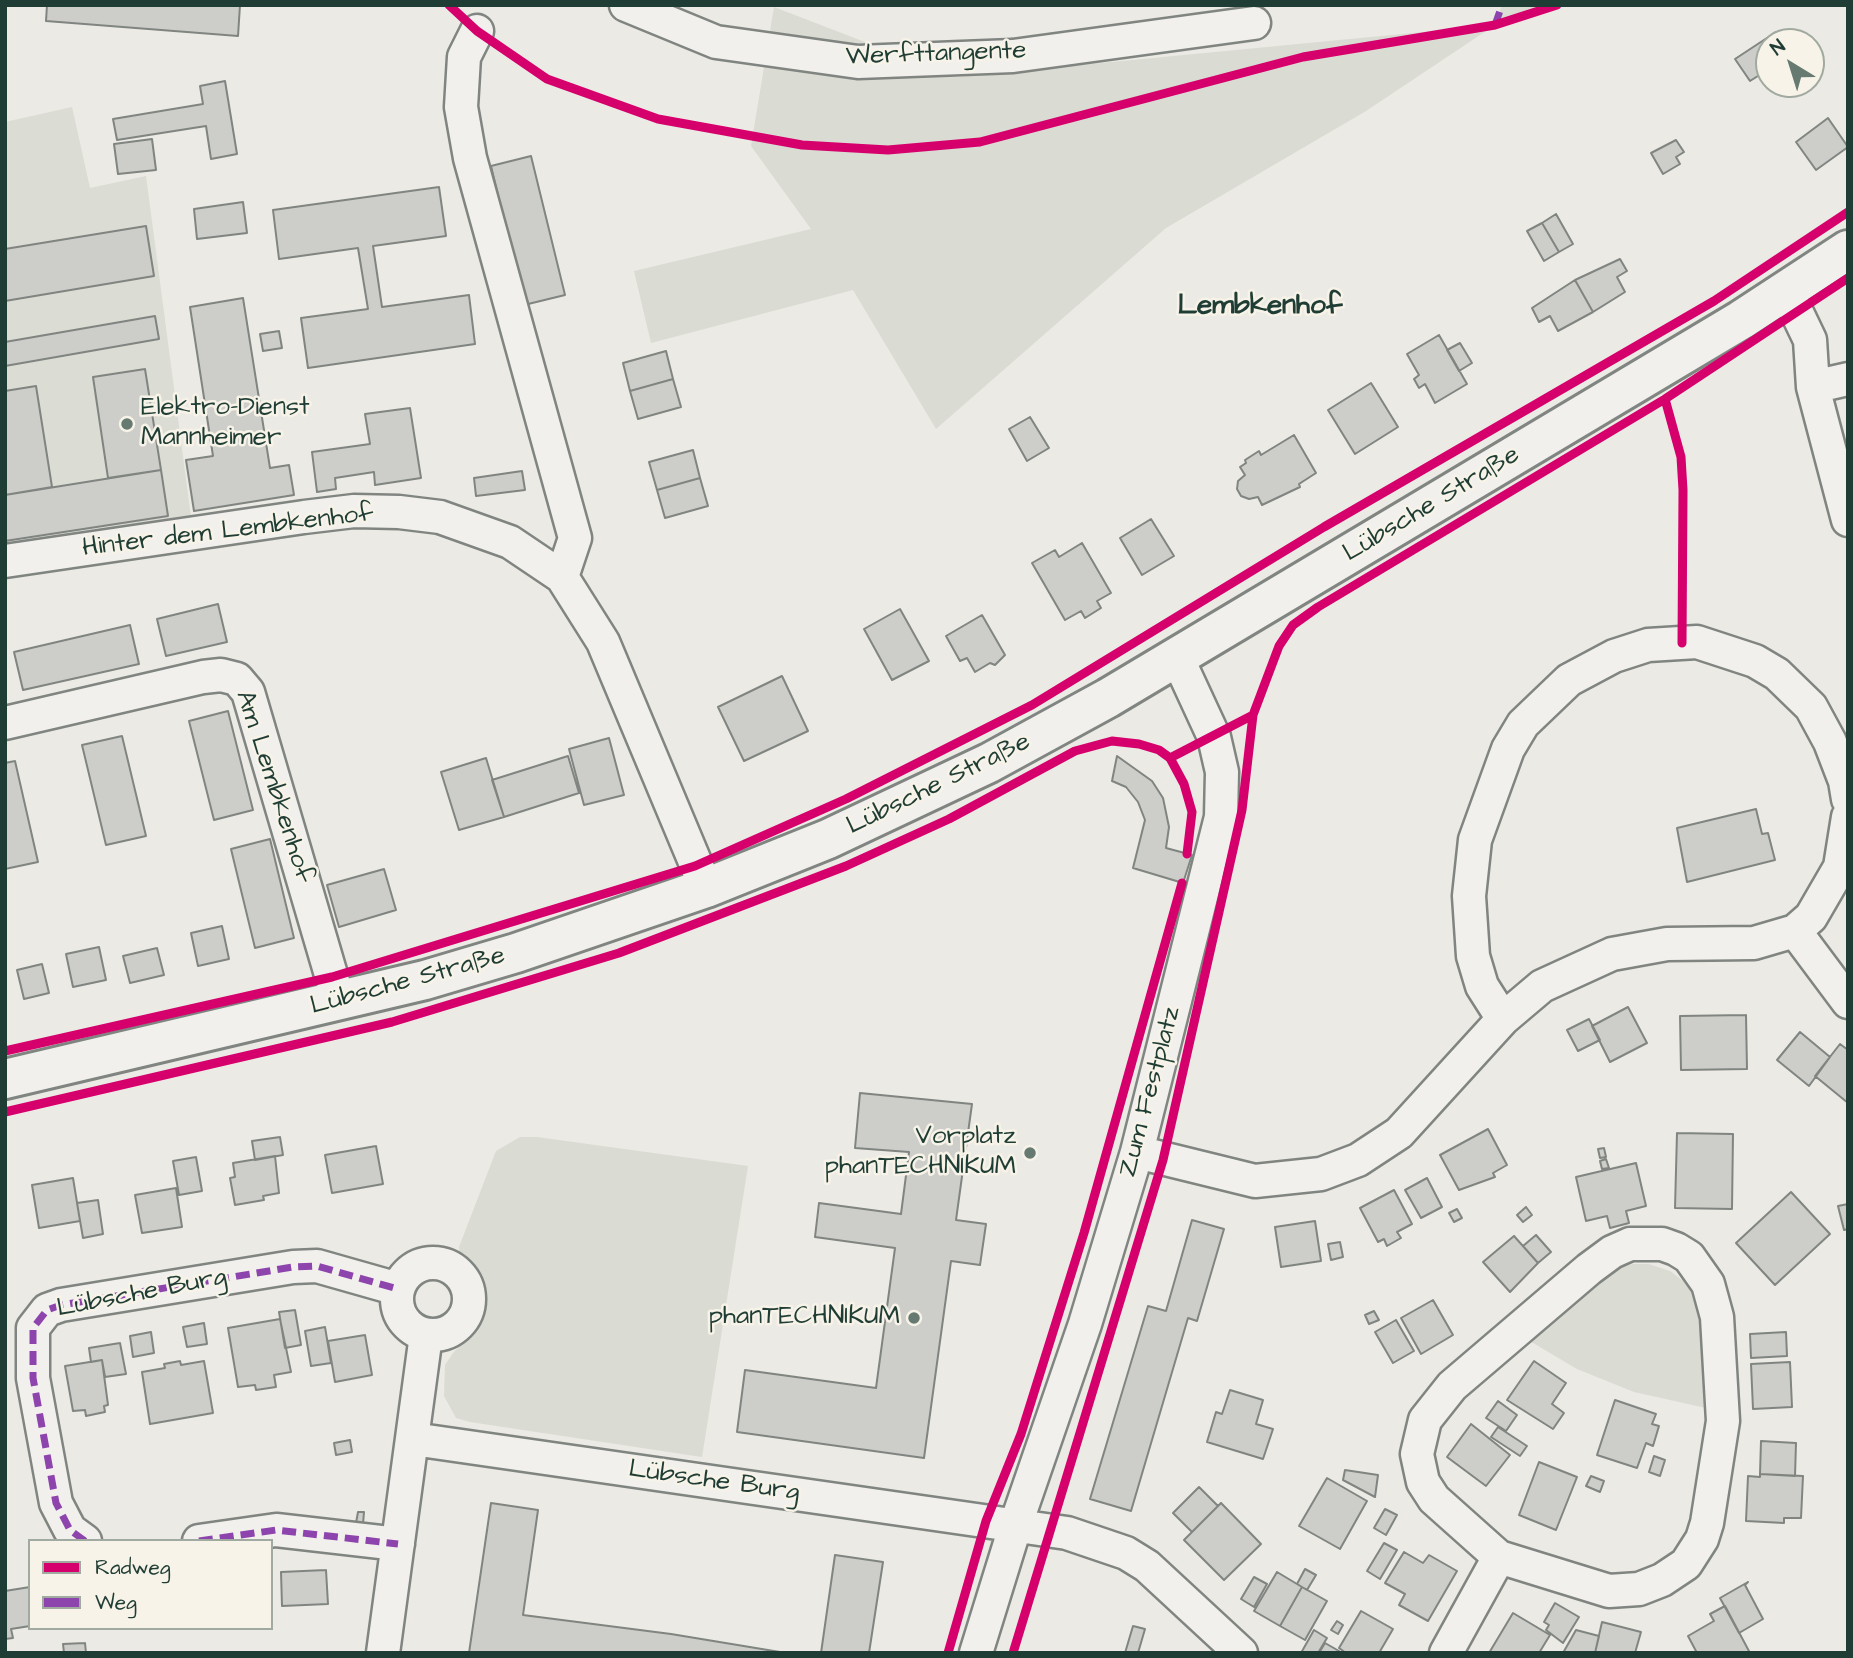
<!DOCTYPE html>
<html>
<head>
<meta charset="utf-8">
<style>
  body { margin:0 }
  #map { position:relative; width:1853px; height:1658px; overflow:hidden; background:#ebeae4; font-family:"Architects Daughter",sans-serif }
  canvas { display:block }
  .frame { position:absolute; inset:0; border:7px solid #1f3d34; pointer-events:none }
  .legend { position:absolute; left:28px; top:1539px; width:245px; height:91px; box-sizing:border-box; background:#f7f3e8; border:2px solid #a1aaa0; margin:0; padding:9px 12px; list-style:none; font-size:21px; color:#1f3d34 }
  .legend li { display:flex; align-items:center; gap:14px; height:35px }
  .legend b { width:35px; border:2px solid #a1aaa0 }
  .north { position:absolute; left:1755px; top:28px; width:70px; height:70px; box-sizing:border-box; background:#f7f3e8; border:2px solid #a1aaa0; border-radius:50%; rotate:322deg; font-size:19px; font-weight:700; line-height:28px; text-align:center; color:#1f3d34 }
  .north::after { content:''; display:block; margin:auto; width:24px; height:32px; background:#667a72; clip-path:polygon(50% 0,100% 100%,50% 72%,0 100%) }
</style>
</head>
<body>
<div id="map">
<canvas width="1853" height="1658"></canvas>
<div class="frame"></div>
<ul class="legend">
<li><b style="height:9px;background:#d6006c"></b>Radweg</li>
<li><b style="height:9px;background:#8e44ad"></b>Weg</li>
</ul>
<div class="north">N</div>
</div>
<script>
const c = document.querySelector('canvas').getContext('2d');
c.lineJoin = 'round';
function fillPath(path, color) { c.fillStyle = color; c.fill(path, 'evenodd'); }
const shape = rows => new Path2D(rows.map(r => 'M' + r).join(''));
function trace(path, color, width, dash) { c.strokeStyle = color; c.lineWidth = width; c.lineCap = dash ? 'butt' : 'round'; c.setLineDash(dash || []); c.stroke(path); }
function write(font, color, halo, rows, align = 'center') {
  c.font = font + ' "Architects Daughter",sans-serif'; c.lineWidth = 5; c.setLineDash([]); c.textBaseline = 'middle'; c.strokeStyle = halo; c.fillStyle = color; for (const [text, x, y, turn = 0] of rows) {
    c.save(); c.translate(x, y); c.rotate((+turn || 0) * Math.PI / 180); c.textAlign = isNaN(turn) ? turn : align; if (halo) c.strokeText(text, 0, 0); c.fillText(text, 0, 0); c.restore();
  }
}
fillPath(shape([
  [1502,5,1562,5,1495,25],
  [72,107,90,188,146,176,191,517,5,544,5,122]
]), '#dbdcd3');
fillPath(shape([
  [774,7,956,77,1495,25,1366,111,1166,228,936,429,853,290,651,343,634,271,811,229,751,146],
  [520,1137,537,1137,748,1166,702,1457,470,1422,456,1418,444,1396,445,1365,453,1353,478,1327,486,1305,478,1273,460,1256,459,1247,496,1151],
  [1633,1264,1649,1264,1670,1271,1686,1283,1696,1299,1703,1322,1706,1408,1634,1392,1577,1369,1528,1340,1615,1268]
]), '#dadbd2');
const building = shape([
  [47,5,240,5,238,36,46,21,47,5],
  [1776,32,1783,42,1769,42,1769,69,1750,81,1735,59,1776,32],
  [225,81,237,154,211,159,206,126,117,140,113,119,203,104,200,86,225,81],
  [1828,118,1848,147,1816,170,1796,142,1828,118],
  [152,139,156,170,118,174,114,144,152,139],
  [1676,140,1684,152,1676,157,1680,164,1663,174,1651,153,1676,140],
  [531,156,565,295,524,305,491,166,531,156],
  [439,187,446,236,373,246,382,307,469,295,475,344,308,368,301,318,368,309,358,248,279,259,273,210,439,187],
  [243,202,247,233,197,239,194,209,243,202],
  [1556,214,1573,244,1559,252,1542,223,1556,214],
  [1542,223,1559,252,1544,261,1527,231,1542,223],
  [146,226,154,276,5,301,5,249,146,226],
  [1620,259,1627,271,1617,277,1625,292,1593,312,1575,280,1620,259],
  [1575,280,1593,312,1558,331,1550,316,1539,322,1532,308,1575,280],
  [243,298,270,468,289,465,294,495,194,511,186,460,213,456,190,307,243,298],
  [155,316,159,339,5,366,5,342,155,316],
  [279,331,282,348,263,351,260,334,279,331],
  [1439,335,1467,384,1435,403,1425,384,1419,388,1414,379,1419,375,1407,354,1439,335],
  [1460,343,1472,363,1459,371,1447,350,1460,343],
  [666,351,673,379,630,391,623,363,666,351],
  [145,369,161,470,108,478,93,377,145,369],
  [673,379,681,407,638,419,630,391,673,379],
  [1371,383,1398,427,1355,454,1328,410,1371,383],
  [36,386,52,487,5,495,5,391,36,386],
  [410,408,421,478,375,485,374,472,335,478,336,489,317,492,312,452,370,444,365,414,410,408],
  [1030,417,1049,448,1027,461,1009,429,1030,417],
  [1294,435,1316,473,1299,484,1300,487,1262,505,1258,497,1249,499,1241,496,1237,489,1238,481,1245,475,1240,467,1246,463,1245,460,1259,451,1261,455,1294,435],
  [693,450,700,478,657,490,649,462,693,450],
  [161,470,168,516,5,541,5,495,161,470],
  [522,471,525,490,476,496,474,478,522,471],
  [700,478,708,506,665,518,657,490,700,478],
  [1151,519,1174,556,1142,575,1120,538,1151,519],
  [1082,543,1111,593,1097,601,1101,608,1085,618,1081,611,1065,620,1032,563,1055,550,1059,557,1082,543],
  [218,604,227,642,166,656,157,619,218,604],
  [900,609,929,661,892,680,864,629,900,609],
  [982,615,1005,655,995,665,990,663,975,672,967,658,960,661,946,636,982,615],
  [130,625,139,664,23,690,14,652,130,625],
  [782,676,808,731,744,761,718,707,782,676],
  [228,711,253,810,214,820,189,721,228,711],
  [122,736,146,836,106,845,82,745,122,736],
  [609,738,624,795,584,805,569,749,609,738],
  [568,756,579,793,504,817,492,780,568,756],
  [1117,756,1152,781,1163,798,1169,827,1166,848,1192,855,1183,883,1133,868,1145,820,1138,802,1126,787,1112,781,1117,756],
  [486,758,504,817,459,830,441,772,486,758],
  [15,761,38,862,5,869,5,763,15,761],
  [1756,809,1762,834,1768,833,1775,860,1687,882,1677,828,1756,809],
  [270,839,294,938,255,948,231,849,270,839],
  [384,869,396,910,339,927,327,885,384,869],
  [222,926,229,959,198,966,191,933,222,926],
  [99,947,106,980,73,987,66,954,99,947],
  [157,948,164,975,130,983,123,956,157,948],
  [42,964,49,993,24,999,17,970,42,964],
  [1628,1007,1647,1043,1610,1062,1592,1026,1628,1007],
  [1746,1015,1747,1069,1681,1070,1680,1016,1746,1015],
  [1589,1019,1600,1040,1578,1051,1567,1030,1589,1019],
  [1800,1032,1830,1057,1809,1086,1777,1060,1800,1032],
  [1840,1044,1848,1050,1848,1103,1815,1076,1840,1044],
  [860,1093,972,1104,956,1220,986,1224,980,1265,951,1261,924,1458,737,1432,745,1370,876,1388,895,1248,815,1237,819,1203,901,1214,909,1152,855,1148,860,1093],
  [1488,1129,1507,1165,1493,1173,1495,1177,1459,1190,1440,1155,1488,1129],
  [1677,1133,1733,1134,1732,1209,1675,1208,1677,1133],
  [280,1137,283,1155,255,1160,252,1141,280,1137],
  [376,1146,383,1184,332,1193,325,1155,376,1146],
  [1604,1148,1606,1157,1600,1158,1598,1149,1604,1148],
  [275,1156,279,1193,263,1196,264,1200,235,1205,230,1178,235,1177,233,1163,275,1156],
  [196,1157,202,1191,179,1195,173,1161,196,1157],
  [1606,1159,1609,1168,1602,1169,1600,1161,1606,1159],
  [1636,1163,1646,1206,1626,1211,1629,1223,1610,1228,1607,1216,1586,1221,1576,1177,1636,1163],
  [73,1178,80,1221,39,1228,32,1185,73,1178],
  [1427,1178,1442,1207,1421,1218,1405,1190,1427,1178],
  [176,1188,182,1227,142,1233,135,1195,176,1188],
  [1394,1190,1412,1224,1397,1232,1401,1238,1387,1246,1384,1239,1378,1242,1360,1208,1394,1190],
  [1791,1192,1830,1234,1775,1285,1736,1243,1791,1192],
  [98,1200,103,1234,83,1238,77,1203,98,1200],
  [1848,1204,1848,1229,1844,1230,1838,1206,1848,1204],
  [1526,1207,1532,1215,1523,1222,1517,1215,1526,1207],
  [1457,1209,1462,1218,1454,1222,1449,1213,1457,1209],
  [1192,1220,1224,1229,1197,1321,1188,1318,1131,1511,1090,1499,1148,1306,1166,1311,1192,1220],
  [1315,1221,1321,1261,1281,1267,1275,1227,1315,1221],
  [1536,1235,1551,1252,1538,1263,1523,1246,1536,1235],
  [1514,1236,1538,1263,1510,1292,1483,1262,1514,1236],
  [1340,1242,1343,1257,1331,1260,1328,1244,1340,1242],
  [1433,1300,1453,1335,1421,1354,1401,1318,1433,1300],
  [295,1310,301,1345,285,1348,279,1312,295,1310],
  [1374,1311,1379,1320,1369,1324,1365,1315,1374,1311],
  [280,1319,291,1372,274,1375,276,1387,256,1390,255,1385,238,1387,228,1328,280,1319],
  [1396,1320,1414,1351,1393,1363,1375,1332,1396,1320],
  [204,1323,207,1344,187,1347,183,1327,204,1323],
  [325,1327,331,1363,311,1366,305,1331,325,1327],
  [151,1332,154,1353,133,1357,130,1336,151,1332],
  [1786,1332,1787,1356,1751,1358,1750,1334,1786,1332],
  [365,1335,372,1375,335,1382,328,1341,365,1335],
  [120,1343,126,1374,105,1377,102,1360,91,1362,89,1348,120,1343],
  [102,1360,108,1405,104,1406,105,1412,86,1416,85,1410,73,1411,65,1366,102,1360],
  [180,1361,181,1365,204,1361,213,1413,150,1424,142,1372,165,1368,164,1364,180,1361],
  [1534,1361,1566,1383,1552,1404,1564,1413,1553,1429,1507,1400,1534,1361],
  [1790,1362,1792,1407,1753,1409,1751,1364,1790,1362],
  [1230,1390,1263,1400,1256,1424,1273,1429,1263,1459,1207,1442,1216,1412,1222,1414,1230,1390],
  [1615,1400,1656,1414,1652,1424,1659,1426,1653,1446,1646,1443,1637,1468,1597,1455,1615,1400],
  [1498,1401,1517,1415,1506,1431,1486,1418,1498,1401],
  [1471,1424,1510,1455,1486,1486,1447,1457,1471,1424],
  [1498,1427,1527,1446,1520,1456,1491,1437,1498,1427],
  [350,1440,352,1452,336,1455,334,1443,350,1440],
  [1761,1441,1796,1443,1795,1476,1760,1474,1761,1441],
  [1654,1456,1665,1460,1660,1476,1649,1472,1654,1456],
  [1539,1462,1577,1477,1556,1530,1519,1515,1539,1462],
  [1345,1470,1378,1475,1375,1497,1343,1480,1345,1470],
  [1760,1474,1803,1476,1801,1518,1784,1518,1784,1523,1746,1521,1748,1476,1760,1477,1760,1474],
  [1591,1476,1604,1481,1600,1492,1586,1486,1591,1476],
  [1327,1478,1367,1501,1340,1549,1299,1526,1327,1478],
  [1199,1487,1218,1506,1192,1532,1173,1513,1199,1487],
  [491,1503,538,1510,523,1615,671,1634,786,1653,469,1653,491,1503],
  [1221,1503,1261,1544,1224,1580,1184,1540,1221,1503],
  [1385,1509,1397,1515,1386,1535,1374,1528,1385,1509],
  [358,1512,364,1512,363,1524,356,1523,358,1512],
  [1384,1543,1397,1550,1380,1579,1367,1571,1384,1543],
  [1404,1552,1423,1563,1429,1555,1457,1571,1428,1621,1399,1605,1405,1594,1385,1583,1404,1552],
  [835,1555,883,1562,869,1653,821,1653,835,1555],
  [1305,1569,1316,1575,1307,1590,1297,1584,1305,1569],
  [326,1570,328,1604,282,1606,281,1572,326,1570],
  [1277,1572,1302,1587,1280,1626,1254,1611,1277,1572],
  [1254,1577,1267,1584,1254,1607,1241,1599,1254,1577],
  [1748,1582,1745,1585,1763,1619,1739,1633,1720,1598,1748,1582],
  [30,1587,30,1626,11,1629,13,1638,5,1639,5,1591,30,1587],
  [1302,1587,1327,1601,1305,1640,1280,1626,1302,1587],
  [1555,1603,1579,1617,1563,1643,1546,1630,1549,1625,1544,1622,1555,1603],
  [1725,1606,1750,1653,1697,1653,1688,1636,1714,1621,1710,1614,1725,1606],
  [1361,1611,1393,1629,1379,1653,1346,1653,1339,1648,1361,1611],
  [1513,1613,1550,1635,1539,1653,1489,1653,1513,1613],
  [1337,1621,1343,1625,1338,1634,1331,1630,1337,1621],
  [1602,1622,1641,1632,1635,1653,1595,1653,1602,1622],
  [1133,1626,1145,1629,1138,1653,1125,1653,1133,1626],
  [1314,1630,1327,1638,1318,1653,1301,1653,1314,1630],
  [1576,1630,1599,1636,1595,1653,1563,1653,1576,1630],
  [85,1643,86,1653,64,1653,63,1644,85,1643],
  [1325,1643,1339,1651,1338,1653,1319,1653,1325,1643]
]);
fillPath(building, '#cdceca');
trace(building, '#808581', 2);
const street = shape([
  [626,5,716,42,858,62,1013,56,1254,23],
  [477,31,464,57,461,107,470,158,575,538,562,577,603,642,706,888],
  [1787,292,1810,340,1813,387,1848,520],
  [1813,387,1848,379],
  [5,561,304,517,354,511,399,512,440,517,510,542,562,577],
  [5,723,203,677,221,675,237,679,248,692,339,1002],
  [1795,931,1848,1002],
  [1503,1019,1482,986,1473,956,1469,896,1475,840,1508,749,1523,724,1569,680,1614,656,1648,645,1697,642,1755,661,1777,674,1811,707,1830,742,1845,781,1848,799],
  [1137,1152,1255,1181,1321,1174,1358,1160,1399,1133,1503,1019,1542,986,1612,954,1667,944,1754,943,1795,931,1811,917,1840,867,1848,817],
  [1630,1244,1662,1244,1676,1249,1689,1257,1708,1284,1717,1317,1723,1421,1707,1523,1702,1539,1686,1564,1662,1580,1639,1589,1609,1591,1499,1557,1434,1499,1423,1482,1417,1454,1425,1420,1452,1386,1589,1269,1612,1252,1630,1244],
  '397 1299a36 36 0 1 1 72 0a36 36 0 1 1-72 0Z',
  [413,1439,1067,1533,1126,1553,1147,1566,1241,1653],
  [85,1541,70,1530,56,1503,33,1378,33,1328,47,1310,61,1305,293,1267,317,1266,398,1289],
  [199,1541,276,1530,398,1544],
  [383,1653,426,1335],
  [976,1653,1016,1524,1085,1324,1137,1152,1221,817,1222,772,1214,737,1177,657],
  [1446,1653,1499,1557]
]);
const secondary = shape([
  [5,1079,425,980,516,953,706,888,828,839,989,763,1108,698,1741,320,1848,250]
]);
trace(street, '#808581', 37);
trace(secondary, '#808581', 44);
trace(street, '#f1f0ec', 32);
trace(secondary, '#f1f0ec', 38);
trace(shape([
  [1495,25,1502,5],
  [85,1541,70,1530,56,1503,33,1378,33,1328,47,1310,61,1305,293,1267,317,1266,398,1289],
  [199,1541,276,1530,398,1544]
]), '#8e44ad', 7, [14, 7]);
trace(shape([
  [449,5,477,31,547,79,658,119,802,145,888,150,980,142,1303,57,1495,25,1557,5],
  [1665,399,1681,457,1683,490,1682,643],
  [1170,758,1184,784,1192,812,1187,854],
  [5,1051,332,977,695,866,846,799,1032,705,1324,527,1714,301,1848,212],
  [5,1112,392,1022,619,953,846,866,949,819,1075,751,1112,741,1139,744,1159,750,1170,758,1253,715],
  [948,1653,986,1521,1021,1434,1084,1233,1182,883],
  [1013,1653,1163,1160,1242,810,1253,715,1279,646,1293,625,1318,607,1665,399,1848,278]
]), '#d6006c', 9);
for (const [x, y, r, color] of [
  [127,424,7,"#667a72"],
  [1030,1153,7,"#667a72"],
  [914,1318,7,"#667a72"]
]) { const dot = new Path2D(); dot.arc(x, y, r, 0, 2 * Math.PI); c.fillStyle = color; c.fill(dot); trace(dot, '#f7f3e8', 2.5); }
write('26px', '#1f3d34', '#f7f3e8', [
  ["Werfttangente",936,55,-2],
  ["Lübsche Straße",1432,505,-31],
  ["Hinter dem Lembkenhof",228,532,-7],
  ["Lübsche Straße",939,785,-26],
  ["Am Lembkenhof",273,787,72],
  ["Lübsche Straße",408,982,-15],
  ["Zum Festplatz",1151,1092,-75],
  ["Lübsche Burg",142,1294,-11],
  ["Lübsche Burg",714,1482,8]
]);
write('26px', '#1f3d34', '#f7f3e8', [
  ["Elektro-Dienst",141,409,"left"],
  ["Mannheimer",141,439,"left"],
  ["Vorplatz",1016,1138],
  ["phanTECHNIKUM",1016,1168],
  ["phanTECHNIKUM",900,1318]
], 'right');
write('bold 28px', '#1f3d34', '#f7f3e8', [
  ["Lembkenhof",1260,307]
]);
</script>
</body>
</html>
